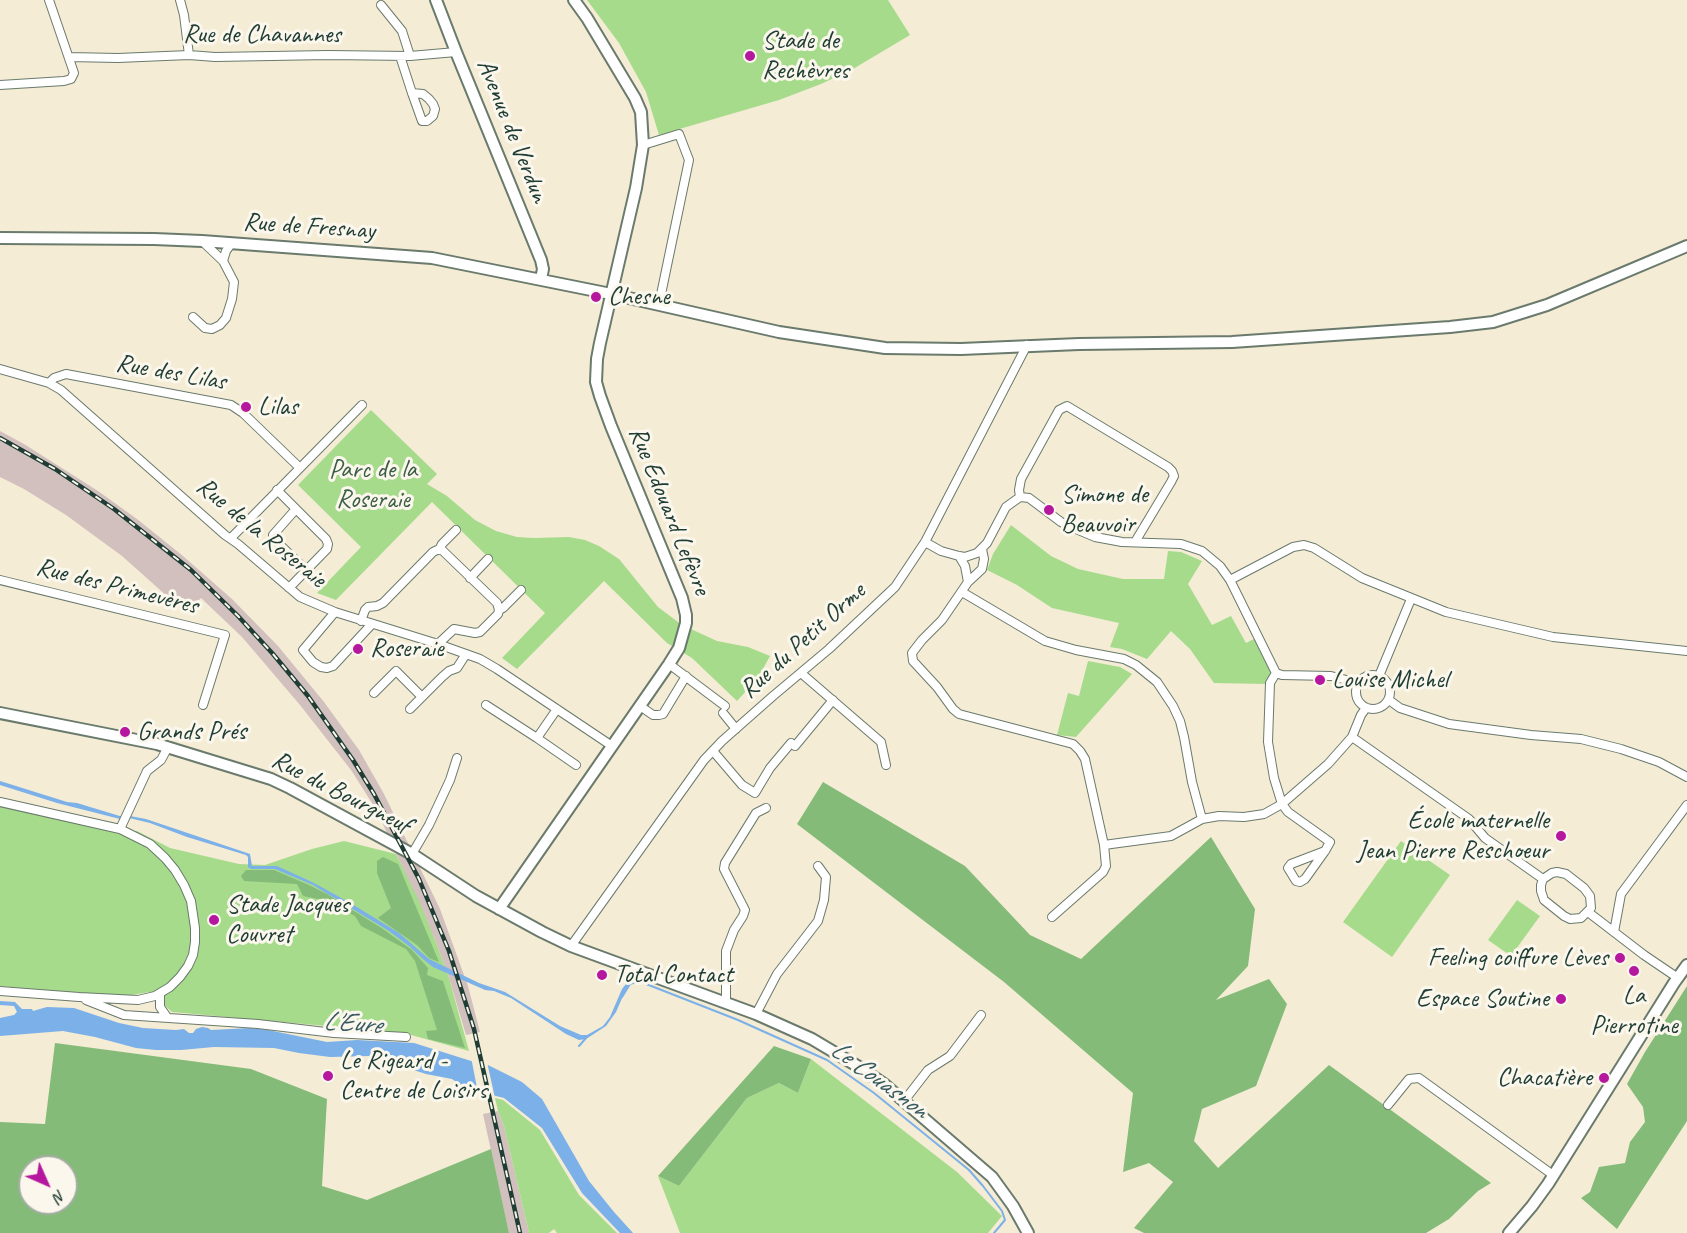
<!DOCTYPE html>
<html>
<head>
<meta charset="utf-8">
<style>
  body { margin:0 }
  #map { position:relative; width:1687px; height:1233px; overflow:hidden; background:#f4ecd5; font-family:Caveat,sans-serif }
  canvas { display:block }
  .north { position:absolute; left:18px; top:1155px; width:60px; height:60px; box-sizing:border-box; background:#fbf7ec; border:2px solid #a3ada2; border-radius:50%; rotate:135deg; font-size:16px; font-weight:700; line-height:24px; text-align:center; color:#1f3d34 }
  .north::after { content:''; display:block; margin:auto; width:21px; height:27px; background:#b5179e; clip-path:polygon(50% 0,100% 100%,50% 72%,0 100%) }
</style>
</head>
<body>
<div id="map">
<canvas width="1687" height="1233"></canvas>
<div class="north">N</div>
</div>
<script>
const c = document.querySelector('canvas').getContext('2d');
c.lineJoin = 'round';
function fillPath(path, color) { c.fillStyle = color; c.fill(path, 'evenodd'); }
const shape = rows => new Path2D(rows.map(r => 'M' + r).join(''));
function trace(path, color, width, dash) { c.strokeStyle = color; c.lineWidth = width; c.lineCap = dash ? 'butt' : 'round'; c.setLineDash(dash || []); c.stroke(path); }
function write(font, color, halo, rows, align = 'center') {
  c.font = font + ' Caveat,sans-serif'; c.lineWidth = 6; c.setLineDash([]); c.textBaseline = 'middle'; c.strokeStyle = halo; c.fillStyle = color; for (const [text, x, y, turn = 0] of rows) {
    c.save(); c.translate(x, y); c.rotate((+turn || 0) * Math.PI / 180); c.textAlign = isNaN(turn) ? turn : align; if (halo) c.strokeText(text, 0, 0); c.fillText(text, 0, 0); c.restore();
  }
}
fillPath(shape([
  [0,431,24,444,98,491,137,519,183,556,232,599,278,646,324,702,359,750,384,794,440,909,468,986,480,1032,466,1035,449,978,435,940,377,811,351,770,300,705,242,637,201,598,186,613,122,556,66,515,24,489,0,477],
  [498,1111,504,1126,529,1233,509,1233,483,1114]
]), '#d1c0bd');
fillPath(shape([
  [587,0,888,0,910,35,853,69,821,84,779,100,659,135,646,92,619,43],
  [371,410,437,474,427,484,447,496,475,520,496,531,517,537,533,538,569,537,585,540,599,546,619,559,658,607,682,625,717,641,748,647,770,656,758,678,737,701,692,658,667,643,604,581,517,669,502,658,545,613,432,502,336,600,317,593,361,547,298,485],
  [1011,525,1051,556,1078,569,1123,579,1164,579,1168,551,1181,552,1202,561,1188,584,1212,625,1231,616,1246,643,1254,639,1270,668,1270,676,1267,684,1214,683,1190,649,1171,631,1147,659,1122,649,1110,647,1119,623,1052,608,1017,585,987,570,993,554],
  [1088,661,1120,667,1132,674,1076,737,1057,735,1068,693,1079,696],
  [0,806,106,830,137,831,170,848,239,864,265,865,312,849,344,841,396,854,419,901,435,940,449,978,469,1051,404,1033,172,1012,150,992,119,997,0,986],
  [1401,841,1450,875,1392,957,1343,922],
  [1517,900,1540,916,1511,956,1488,940],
  [811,1059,957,1172,1002,1216,988,1233,680,1233,658,1176,679,1186,747,1098,779,1083,798,1093],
  [495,1098,503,1100,540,1130,579,1195,617,1233,557,1233,554,1229,549,1233,529,1233,504,1126,498,1111]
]), '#a6db8c');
fillPath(shape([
  [823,782,965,866,1030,935,1081,959,1211,837,1255,909,1248,966,1216,1000,1269,979,1287,1004,1256,1086,1202,1109,1194,1141,1218,1168,1329,1065,1491,1183,1478,1191,1449,1219,1426,1233,1144,1233,1134,1228,1173,1182,1149,1163,1123,1172,1133,1093,1004,982,797,824],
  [383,857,398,864,439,962,429,958,417,945,378,918,391,908,377,873,377,861],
  [246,870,274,870,309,885,327,894,383,929,412,950,428,968,427,975,443,981,465,1048,428,1039,426,1031,437,1030,415,961,406,949,361,926,355,916,341,909,328,898,318,899,303,896,297,884,244,881,241,876],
  [1687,986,1687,1121,1617,1229,1581,1198,1590,1192,1599,1167,1625,1163,1630,1142,1645,1122,1643,1107,1627,1084,1645,1052],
  [55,1043,251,1069,327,1099,322,1186,367,1200,491,1149,509,1233,0,1233,0,1122,45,1124],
  [30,1167,66,1167,66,1203,30,1203],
  [774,1046,811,1059,798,1093,779,1083,747,1098,679,1186,658,1176]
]), '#84bb78');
fillPath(shape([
  [0,781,67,802,77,803,123,817,130,816,146,819,250,854,252,866,277,866,314,883,352,904,399,933,429,959,479,983,505,992,560,1026,581,1035,587,1035,603,1026,610,1017,622,989,626,984,625,982,634,976,636,981,637,981,637,983,630,985,626,989,616,1012,606,1026,586,1039,579,1040,566,1034,511,998,494,991,485,990,433,967,424,960,409,946,389,931,313,885,275,869,251,869,248,867,248,857,246,855,187,837,150,823,129,818,120,819,57,803,0,785],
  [0,1001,15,1002,22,1009,32,1009,33,1011,47,1007,74,1008,119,1023,143,1028,176,1030,184,1029,189,1033,193,1033,196,1029,202,1027,208,1028,211,1030,250,1028,268,1030,327,1042,357,1040,414,1043,487,1066,488,1065,522,1082,542,1099,589,1181,614,1212,633,1233,620,1233,582,1193,542,1128,504,1098,492,1095,490,1087,480,1083,481,1091,464,1085,462,1086,458,1085,458,1083,452,1079,426,1074,370,1056,330,1057,299,1053,274,1048,214,1047,181,1050,156,1050,136,1048,95,1037,63,1031,0,1036,0,1018,14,1015,17,1012,14,1006,0,1005]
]), '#7bb0e9');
fillPath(shape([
  [471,1057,487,1062,495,1098,490,1097,488,1089,483,1087,483,1093,478,1093]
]), '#f4ecd5');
trace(shape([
  [634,981,636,980,738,1020,827,1060,874,1093,969,1170,983,1186,1002,1211,1005,1220,994,1233],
  [622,997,630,984],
  [579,1046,586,1038]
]), '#7bb0e9', 2);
const street = shape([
  [180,0,184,15,189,55],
  [381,5,402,31,410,56],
  [400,56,412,93,422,121,427,121,433,116,435,109,433,104,429,99,423,94,412,93],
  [69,57,118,58,189,55,215,57,328,55,410,56,456,52],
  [0,85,64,81,71,79,74,73,49,0],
  [643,145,679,134,689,160,659,304],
  [223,261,226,251,231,244],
  [193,317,205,328,212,329,220,325,226,318,232,299,234,282,223,261,202,241],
  [0,369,49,383,61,390,225,535,238,544,300,597,335,612,438,644,480,659,497,669,612,746],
  [49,383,54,378,66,374,231,405,243,413,300,468],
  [277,490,326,539,328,544,327,549,289,588],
  [1020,497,1029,498,1061,522,1071,527,1095,537,1122,542,1181,544,1202,551,1220,566,1230,580,1276,673],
  [1020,497,1019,490,1021,479,1059,410,1067,406,1168,467,1172,471,1174,476,1171,482,1135,542],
  [296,509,273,535,275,540,306,570],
  [231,538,362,405],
  [925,542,941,551,959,556,965,557,977,553,987,543,1006,507,1020,497],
  [439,550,442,544,456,530],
  [959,556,965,566,968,582,942,620,922,640,912,653,913,661,937,687,953,709,959,714,1073,744,1080,751,1085,759,1104,845,1106,866,1103,872,1052,917],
  [470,578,488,559],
  [0,580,225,635,203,705],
  [1230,580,1293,547,1304,545,1314,548,1362,578,1446,612,1553,637,1687,651],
  [968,582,982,569,984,559,982,549],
  [962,592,1045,641,1076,650,1124,659,1136,665,1157,682,1173,706,1180,721,1184,737,1192,782,1202,819],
  [499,610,503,608,521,590],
  [335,612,303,650,313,662,321,667,327,668,333,666,371,625],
  [361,621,365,610,368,607,377,606,383,603,433,552,437,550,442,550,497,603,499,610,498,614,480,632,475,633,454,629,438,644],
  [669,664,725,706],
  [801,673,881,742,886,765],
  [1276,673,1270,683,1268,742,1274,778,1282,804,1288,812,1330,842,1325,851,1305,879,1300,882,1296,881,1288,868,1291,864,1325,851],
  [1276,673,1282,675,1331,676,1358,683],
  '1356 692a17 17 0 1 1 34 0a17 17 0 1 1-34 0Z',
  [1379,676,1411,599],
  [374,693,396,671,422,697,442,677,449,671,457,668,466,654],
  [1389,700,1400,708,1449,724,1531,735,1581,739,1621,749,1659,762,1687,777],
  [486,705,537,738],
  [640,706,653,715,659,715,663,714,686,676],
  [410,709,422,697],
  [557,709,537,738,576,765],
  [723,713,736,729],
  [1352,737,1469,819,1485,838,1543,879],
  [713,751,742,785,755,793,770,768,791,743,795,746,833,700],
  [0,802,120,829,150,844,165,858,175,870,184,885,191,901,195,928,195,942,193,955,188,966,180,977,170,987,155,996,138,1000,79,997,0,991],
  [120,829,147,771,161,760,168,747],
  [1104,845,1171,836,1202,819,1219,816,1244,817,1264,814,1282,804,1328,764,1352,737,1361,715,1366,708],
  [412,854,429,825,450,780,457,758],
  [1557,872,1566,874,1584,888,1590,896,1591,908,1581,918,1570,919,1564,916,1544,900,1541,891,1541,885,1543,879,1552,873,1557,872],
  [1588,912,1644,955,1678,978],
  [1614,932,1621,894,1687,805],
  [571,946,704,760,722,741,773,696,829,649,895,587,925,542,1027,345],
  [160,994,160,1007,167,1017],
  [86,1000,124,1015,258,1024,334,1033,406,1037],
  [726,1003,726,951,734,930,743,916,745,910,724,869,725,863,756,813,766,808],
  [756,1014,777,974,818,921,824,900,826,877,818,866],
  [904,1101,928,1070,950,1056,981,1015],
  [1388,1105,1409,1079,1419,1078,1553,1175]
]);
const secondary = shape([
  [436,0,456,52,541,260,543,269,541,279],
  [0,238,154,239,202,241,432,258,611,294,779,332,885,348,961,349,1079,344,1232,342,1450,327,1493,322,1547,305,1687,246],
  [0,713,157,744,271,779,290,788,412,854,476,896,542,932,571,946,756,1014,812,1039,859,1067,884,1084,992,1177,1013,1206,1028,1233],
  [499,909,669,664,679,648,686,623,686,615,682,598,611,426,600,396,596,382,597,359,600,343,636,188,643,145,641,112,635,98,587,18,574,0],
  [1509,1233,1532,1206,1548,1184,1674,983,1687,965]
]);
trace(street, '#6a7a6c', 10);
trace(secondary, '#6a7a6c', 14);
trace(street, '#fff', 8);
trace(secondary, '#fff', 10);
const rail = shape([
  [0,438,55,469,114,509,191,570,238,616,273,654,308,696,353,760,374,794,419,879,449,951,474,1029,520,1233]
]);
trace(rail, '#1f3d34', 4.5);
trace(rail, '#fbf7ec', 2, [7]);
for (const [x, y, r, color] of [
  [750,56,6,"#b5179e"],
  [596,297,6,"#b5179e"],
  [246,407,6,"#b5179e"],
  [1049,510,6,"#b5179e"],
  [358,649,6,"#b5179e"],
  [1320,680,6,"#b5179e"],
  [125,732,6,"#b5179e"],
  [1561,836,6,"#b5179e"],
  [214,920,6,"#b5179e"],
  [1620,958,6,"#b5179e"],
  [1634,971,6,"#b5179e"],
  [602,975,6,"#b5179e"],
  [1561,999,6,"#b5179e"],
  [328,1076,6,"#b5179e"],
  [1604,1078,6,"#b5179e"]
]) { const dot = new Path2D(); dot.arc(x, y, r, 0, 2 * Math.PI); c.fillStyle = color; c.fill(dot); trace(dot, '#fbf7ec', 2); }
write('26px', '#1f3d34', '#fbf7ec', [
  ["Rue de Chavannes",262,35],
  ["Avenue de Verdun",512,131,68],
  ["Rue de Fresnay",309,227,4],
  ["Rue des Lilas",171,373,10],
  ["Rue Edouard Lefèvre",669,511,68],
  ["Rue de la Roseraie",261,533,39],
  ["Rue des Primevères",117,587,14],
  ["Rue du Petit Orme",803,641,-42],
  ["Rue du Bourgneuf",341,793,27]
]);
write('26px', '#1f3d34', '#fbf7ec', [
  ["Stade de",762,41],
  ["Rechèvres",762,71],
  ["Chesne",608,297],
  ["Lilas",258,407],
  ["Simone de",1061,495],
  ["Beauvoir",1061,525],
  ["Roseraie",370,649],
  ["Louise Michel",1332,680],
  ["Grands Prés",137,732],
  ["École maternelle",1549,821,"right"],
  ["Jean Pierre Reschoeur",1549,851,"right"],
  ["Stade Jacques",226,905],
  ["Couvret",226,935],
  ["Feeling coiffure Lèves",1608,958,"right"],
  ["Total Contact",614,975],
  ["La",1634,996,"center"],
  ["Pierrotine",1634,1026,"center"],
  ["Espace Soutine",1549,999,"right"],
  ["Le Rigeard -",340,1061],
  ["Centre de Loisirs",340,1091],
  ["Chacatière",1592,1078,"right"]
], 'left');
write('26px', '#3a5d46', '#fbf7ec', [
  ["Parc de la",373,470],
  ["Roseraie",373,500]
]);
write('italic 27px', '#365a61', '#fbf7ec', [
  ["L'Eure",352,1024,4],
  ["Le Couasnon",879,1080,36]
]);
</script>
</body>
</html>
